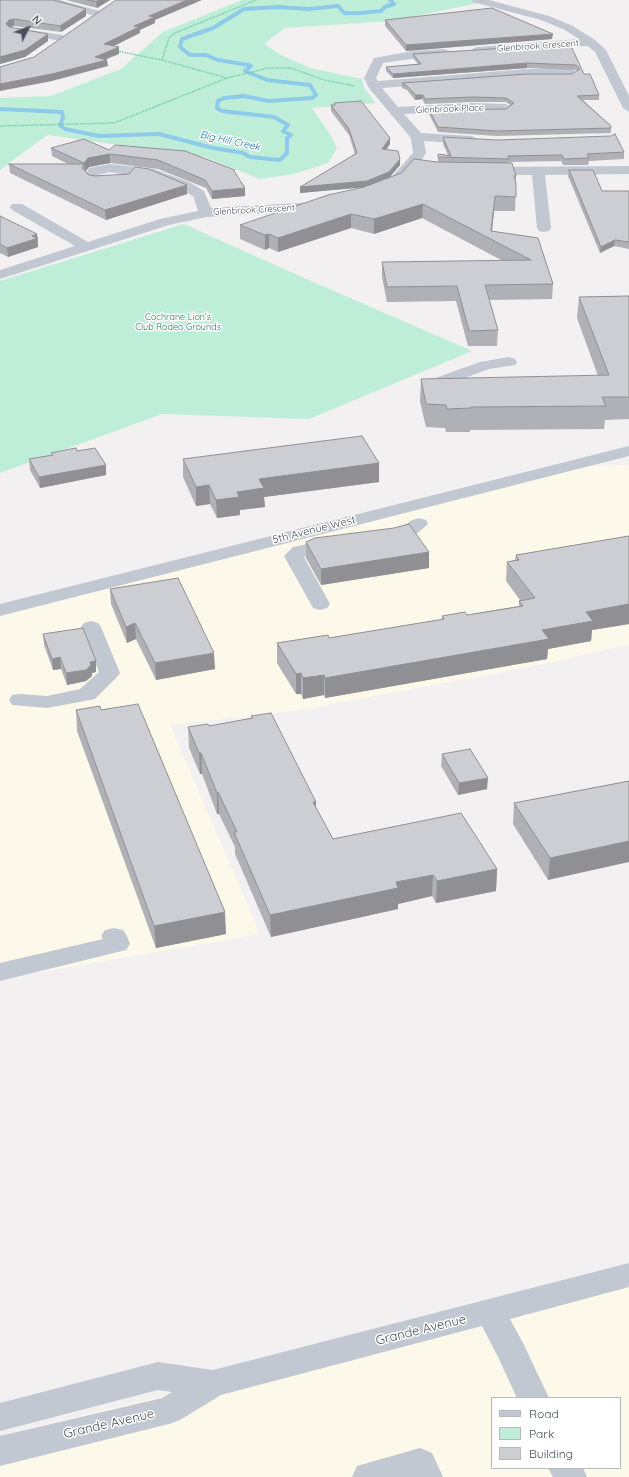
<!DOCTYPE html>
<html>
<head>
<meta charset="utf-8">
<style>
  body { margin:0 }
  #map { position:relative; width:629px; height:1477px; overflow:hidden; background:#f2f0f0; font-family:Quicksand,sans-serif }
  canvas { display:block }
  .legend { position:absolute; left:491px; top:1397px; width:130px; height:72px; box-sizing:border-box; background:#fff; border:1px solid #b6b9be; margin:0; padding:5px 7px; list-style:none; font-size:12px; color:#48505d }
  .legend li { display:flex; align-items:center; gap:8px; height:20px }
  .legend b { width:20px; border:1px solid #b6b9be }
  .north { position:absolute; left:8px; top:8px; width:40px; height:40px; -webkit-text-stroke:3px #fff; paint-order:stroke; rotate:48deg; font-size:11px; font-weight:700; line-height:16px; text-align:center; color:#48505d }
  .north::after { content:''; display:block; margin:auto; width:14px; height:18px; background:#48505d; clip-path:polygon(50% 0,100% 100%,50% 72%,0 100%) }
</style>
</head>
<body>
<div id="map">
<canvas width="629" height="1477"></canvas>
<ul class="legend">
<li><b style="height:5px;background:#c1c8d1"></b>Road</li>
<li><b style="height:11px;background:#bfeed8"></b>Park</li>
<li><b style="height:11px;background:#cdced4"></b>Building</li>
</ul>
<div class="north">N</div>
</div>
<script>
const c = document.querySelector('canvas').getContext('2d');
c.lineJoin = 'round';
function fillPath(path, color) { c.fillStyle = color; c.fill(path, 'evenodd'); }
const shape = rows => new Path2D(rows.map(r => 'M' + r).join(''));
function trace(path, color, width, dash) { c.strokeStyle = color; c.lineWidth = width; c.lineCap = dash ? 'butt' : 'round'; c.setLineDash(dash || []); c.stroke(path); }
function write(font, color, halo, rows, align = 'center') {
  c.font = font + ' Quicksand,sans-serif'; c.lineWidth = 3; c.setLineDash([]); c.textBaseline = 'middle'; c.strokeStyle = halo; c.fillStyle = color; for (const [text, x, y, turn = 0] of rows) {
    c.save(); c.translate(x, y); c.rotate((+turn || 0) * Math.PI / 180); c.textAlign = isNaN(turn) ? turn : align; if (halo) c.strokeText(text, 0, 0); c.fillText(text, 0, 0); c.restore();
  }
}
fillPath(shape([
  [629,465,629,644,559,661,301,710,170,725,260,934,0,979,0,610,538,474,593,466],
  [629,1275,629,1477,0,1477,0,1436,213,1384],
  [492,1398,620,1398,620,1468,492,1468]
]), '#fcf9ea');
fillPath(shape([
  [242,0,477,0,484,2,391,21,285,28,264,44,281,55,310,68,362,79,364,88,376,103,312,108,331,136,337,148,328,163,294,174,260,179,205,157,47,135,0,170,0,98,51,96,121,69,163,32],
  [184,224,295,274,472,351,309,419,162,414,0,473,0,281]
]), '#bfeed8');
trace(shape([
  [0,109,62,112,63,118,60,125,65,129,99,136,159,134,213,148,243,153,250,157,280,160,287,153,287,138,291,135,283,131,288,125,274,117,222,111,217,108,218,101,224,98,244,96,269,101,312,98,316,95,310,85,267,80,245,71,251,66,249,65,218,60,206,55,190,55,180,47,182,39,213,28,244,9,279,7,308,9,338,6,344,13,360,13,381,11,385,7,394,4,390,0]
]), '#8ecaea', 4);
trace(shape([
  [117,51,162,60],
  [227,78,162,60,169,38,175,33,256,0],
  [0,126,114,123,227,78,268,68,291,68,324,80,355,86]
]), '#78cbae', 1.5, [1.5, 1]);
fillPath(shape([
  [43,0,60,0,103,12,104,14,99,17,44,2,43,0],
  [472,0,489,0,549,16,573,26,595,40,606,50,629,96,629,112,623,108,595,52,588,46,474,52,472,50,474,48,478,47,579,39,565,30,541,20,473,2,472,0],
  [18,28,62,35,68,38,62,41,14,33,12,31,14,29,18,28],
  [443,49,447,50,449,52,447,54,383,63,376,78,378,81,527,69,572,69,578,73,572,77,527,77,382,88,398,107,472,103,506,104,512,108,506,112,472,111,404,114,421,133,472,136,478,140,472,144,424,141,426,153,415,170,400,185,390,185,388,182,390,179,413,153,411,138,369,88,364,78,374,58,413,51,443,49],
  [110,164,153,169,189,182,204,191,211,208,317,202,322,203,324,206,322,209,317,210,206,217,169,225,0,279,0,270,75,246,12,210,10,207,12,204,22,204,88,242,160,219,198,211,193,196,179,188,150,177,135,175,129,182,107,185,91,183,84,176,89,168,110,164],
  [110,172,122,174,107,177,98,175,110,172],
  [629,166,629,174,545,175,551,228,549,231,544,232,539,231,537,228,532,175,485,175,480,174,478,171,480,168,485,167,629,166],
  [509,357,515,359,517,362,515,365,489,369,430,391,424,390,422,386,424,382,480,362,509,357],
  [629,446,629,456,0,616,0,604,629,446],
  [419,518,426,520,428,524,414,536,385,543,378,541,376,537,378,533,401,528,412,520,419,518],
  [335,538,342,540,345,544,342,548,304,557,330,604,327,608,320,610,313,608,284,556,293,547,335,538],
  [91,621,98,623,101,627,120,673,117,677,95,699,47,708,12,705,9,700,12,695,20,694,47,696,80,689,99,672,81,627,84,623,91,621],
  [114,928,123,930,127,936,130,944,126,950,0,981,0,963,103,939,101,936,105,930,114,928],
  [629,1263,629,1287,510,1319,524,1345,549,1398,517,1398,499,1359,482,1326,221,1395,180,1420,169,1424,0,1466,0,1436,162,1398,172,1392,158,1390,0,1431,0,1403,158,1362,213,1370,629,1263],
  [420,1448,432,1453,443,1477,352,1477,357,1466,420,1448],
  [548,1468,583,1468,587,1477,553,1477,548,1468]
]), '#c1c8d1');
fillPath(shape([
  [0,0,86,9,86,16,61,32,14,26,10,27,9,27,48,34,48,41,25,57,0,64],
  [66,0,110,0,97,8],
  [385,20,552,39,406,51,385,26],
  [570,44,584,74,599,95,599,100,583,100,611,126,611,133,497,136,438,132,429,114,429,110,506,109,510,105,506,102,472,102,425,104,422,99,415,100,407,90,402,88,402,83,572,74,577,71,576,70,527,68,393,78,386,71,386,67,418,64,413,58,413,54],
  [334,103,390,144,386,150,400,159,400,165,390,177,438,162,438,154,448,155,443,144,443,137,624,152,624,159,589,161,588,165,563,165,561,161,509,162,516,176,516,183,515,211,494,211,492,231,538,238,553,284,552,299,489,300,498,330,497,346,468,346,456,301,387,302,382,277,382,262,503,261,422,218,374,234,351,228,278,252,269,248,265,250,240,239,240,225,364,187,300,193,300,187,355,154,349,135,331,111,331,105,334,105],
  [51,148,109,150,236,174,245,196,212,199,206,188,158,169,110,163,89,167,85,171,89,175,95,176,187,185,187,194,106,220,10,173,9,164,68,164,52,156],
  [569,170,602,191,629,191,629,249,614,246,600,253,568,176],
  [0,216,38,238,38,247,8,257,0,253],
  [629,296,629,419,605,420,604,429,470,430,470,432,446,432,445,428,426,427,420,402,421,379,598,376,577,318,579,297],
  [77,451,106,465,106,475,40,488,30,470,29,459,52,456,51,453],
  [183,459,379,463,379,482,264,497,265,507,240,510,240,515,217,518,210,504,196,506,183,477],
  [629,536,629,624,592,630,591,641,548,649,547,659,325,698,324,695,303,699,301,694,296,694,277,663,277,643,329,638,442,620,442,616,467,615,519,606,519,601,520,600,506,581,507,562,515,560,516,555],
  [306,542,429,552,429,568,321,585,306,558],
  [110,589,215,669,156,680,136,639,127,643,111,604],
  [43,634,96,672,92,673,92,676,86,681,67,685,61,669,53,670,44,645],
  [76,710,101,710,226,934,156,948,77,731],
  [251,716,316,802,316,808,333,839,497,869,496,891,436,903,432,896,398,904,398,909,271,937,235,854,235,847,219,814,217,814,202,774,200,774,189,748,188,727,209,726,252,718],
  [442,754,487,789,458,795,441,766],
  [629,781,548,880,513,824,514,803]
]), '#b0b1b6');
fillPath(shape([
  [100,0,110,0,97,8,96,2],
  [187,0,202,0,155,20,155,23,140,30,140,33,104,51,104,44,149,16],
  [86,9,86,16,61,32,60,26],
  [14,19,14,26,10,27,6,30,6,24,9,20],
  [48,34,48,41,25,57,0,64,0,57],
  [553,34,552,39,406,51,406,45],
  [119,47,119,54,102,61,107,60,108,66,52,81,0,91,0,84,95,57],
  [527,63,527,68,393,78,393,74],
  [416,95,423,95,422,99,415,100],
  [390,138,390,144,382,155,382,149],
  [110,154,110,163,89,167,85,172,84,163,88,158],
  [400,159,400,165,389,178,367,187,300,193,300,187],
  [187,185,187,194,106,220,105,210],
  [245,188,245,196,212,199,212,191],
  [495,196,494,211,491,239,491,231],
  [423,204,422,218,374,234,374,219],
  [351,214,351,228,278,252,278,238],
  [37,234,38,247,8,257,7,248,32,236],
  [269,234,269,248,265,250,265,235],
  [615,240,614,246,600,253,601,247],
  [379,463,379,482,264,497,265,507,240,510,240,515,217,518,216,500,237,492,259,479],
  [106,465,106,475,40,488,39,477],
  [209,485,210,504,196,506,196,487],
  [429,552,429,568,321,585,321,569],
  [629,604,629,624,592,630,591,641,548,649,547,659,325,698,325,678,542,630,586,612],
  [135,623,136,639,127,643,126,627],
  [214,653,215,669,156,680,155,663],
  [60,657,61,669,53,670,52,659],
  [96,661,96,672,92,673,92,676,86,681,67,685,66,673,90,662],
  [301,673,301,694,296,694,296,674],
  [324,675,324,695,303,699,303,678],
  [199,753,201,753,202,774,200,774],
  [488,778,487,789,458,795,459,783],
  [218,792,219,814,217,814,217,793],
  [313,802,316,802,316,823],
  [629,841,629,862,548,880,550,858],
  [497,869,496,891,436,903,437,881],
  [433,875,432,896,398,904,398,909,271,937,270,915,396,882],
  [225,912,226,934,156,948,154,926]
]), '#909094');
const building = shape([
  [0,0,53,0,86,9,60,26,14,19,9,20,6,24,9,27,48,34,25,50,0,57,0,0],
  [88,0,100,0,96,2,88,0],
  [116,0,187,0,149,16,155,17,134,26,139,27,104,44,119,47,95,57,107,60,52,74,0,84,0,67,34,57,116,0],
  [492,8,553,34,406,45,385,20,492,8],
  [570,44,584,74,590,74,599,95,577,96,611,126,611,128,497,131,438,127,429,110,506,109,514,103,506,98,472,97,425,99,423,95,416,95,407,86,402,83,527,74,572,74,580,69,576,65,527,63,393,74,386,67,421,64,413,54,570,44],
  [361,101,390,138,382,149,398,151,400,159,389,172,367,181,300,187,357,153,349,129,331,105,335,105,334,103,361,101],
  [615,134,624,152,587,154,589,158,564,159,562,155,508,156,509,159,438,157,438,154,451,156,443,137,497,140,611,136,615,134],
  [84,139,109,150,115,145,185,151,235,170,234,171,245,188,212,191,205,180,158,160,110,154,88,158,84,163,51,148,84,139],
  [414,159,437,162,512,163,516,176,514,176,516,183,516,197,495,196,491,231,538,238,553,284,485,285,498,330,469,331,457,286,387,287,382,262,531,260,423,204,374,219,351,214,278,238,269,234,265,235,240,225,328,195,364,187,401,173,414,159],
  [9,164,84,164,82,168,89,175,95,176,129,174,135,167,149,169,187,185,105,210,9,164],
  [569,170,593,170,602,191,629,191,629,242,615,240,601,247,569,170],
  [0,216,37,234,32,236,38,238,7,248,0,244,0,216],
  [629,296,629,397,602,397,606,406,471,407,471,408,447,409,446,405,426,404,421,379,609,375,579,297,629,296],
  [362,436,379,463,259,479,264,488,237,492,239,497,216,500,209,485,196,487,183,459,362,436],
  [76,448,77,451,95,448,106,465,39,477,29,459,53,455,51,453,76,448],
  [409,524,429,552,321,569,306,542,315,538,394,528,409,524],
  [629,536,629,604,586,612,593,621,542,630,549,639,325,678,324,675,303,678,301,673,296,674,277,643,328,635,329,638,444,619,442,616,465,612,467,615,523,606,519,601,535,598,507,562,519,560,516,555,629,536],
  [178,578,214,653,155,663,135,623,126,627,110,589,178,578],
  [83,628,96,661,90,662,91,665,86,670,66,673,60,657,52,659,43,634,83,628],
  [138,704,225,912,154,926,76,710,100,706,101,710,138,704],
  [271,713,316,802,313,802,333,839,461,813,497,869,437,881,433,875,396,882,398,888,270,915,234,832,237,832,218,792,217,793,201,753,199,753,188,727,208,724,209,726,253,718,251,716,271,713],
  [470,749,488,778,459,783,442,754,470,749],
  [629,781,629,841,550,858,514,803,629,781]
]);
fillPath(building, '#cdced4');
trace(building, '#909094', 1);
write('9px', '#48505d', '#fff', [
  ["Glenbrook Crescent",538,46,-4],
  ["Glenbrook Place",450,109,-2],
  ["Glenbrook Crescent",254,210,-3]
]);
write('9px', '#1a7d59', '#fff', [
  ["Cochrane Lion's",178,317],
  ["Club Rodeo Grounds",178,327]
]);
write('italic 10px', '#1072a7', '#fff', [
  ["Big Hill Creek",230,141,12]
]);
write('11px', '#48505d', '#fff', [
  ["5th Avenue West",314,530,-14]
]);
write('13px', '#48505d', '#fff', [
  ["Grande Avenue",421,1330,-14],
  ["Grande Avenue",109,1424,-13]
]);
</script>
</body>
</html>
